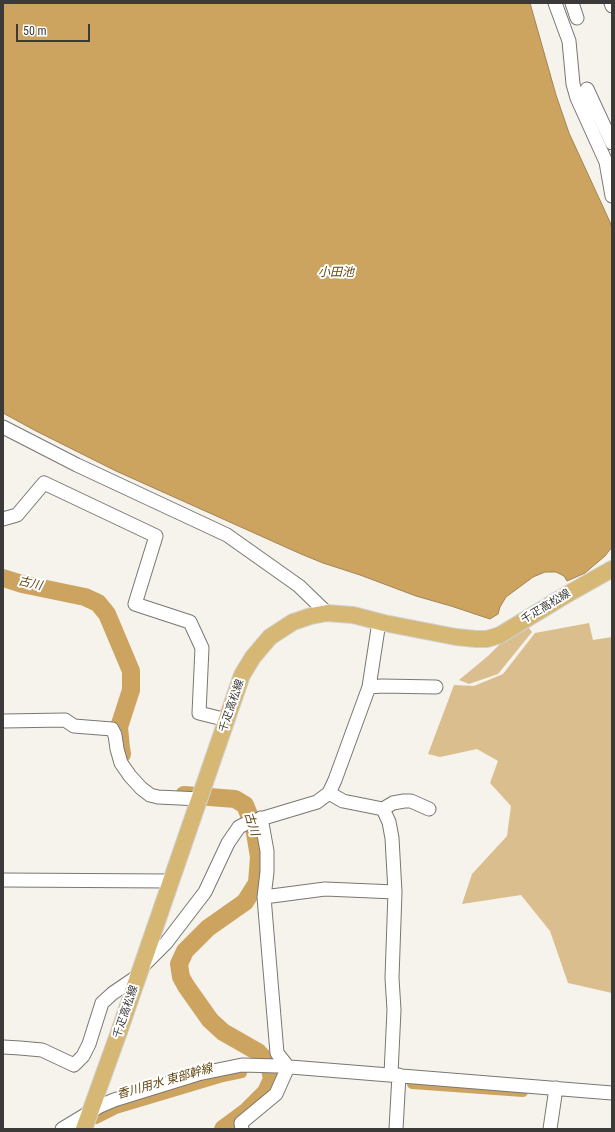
<!DOCTYPE html>
<html>
<head>
<meta charset="utf-8">
<style>
  body { margin:0 }
  #map { position:relative; width:615px; height:1132px; overflow:hidden; background:#f6f3ed; font-family:"Roboto Condensed",sans-serif }
  canvas { display:block }
  .frame { position:absolute; inset:0; border:4px solid #3c3a38; pointer-events:none }
  .scale { position:absolute; left:16px; top:24px; width:74px; height:18px; box-sizing:border-box; border:2px solid #3c3a38; border-top:0; padding-left:5px; font-size:12px; line-height:14px; white-space:nowrap; color:#3c3a38; -webkit-text-stroke:3px #fff; paint-order:stroke }
</style>
</head>
<body>
<div id="map">
<canvas width="615" height="1132"></canvas>
<div class="frame"></div>
<div class="scale">50 m</div>
</div>
<script>
const c = document.querySelector('canvas').getContext('2d');
c.lineJoin = 'round';
function fillPath(path, color) { c.fillStyle = color; c.fill(path, 'evenodd'); }
const shape = rows => new Path2D(rows.map(r => 'M' + r).join(''));
function trace(path, color, width, dash) { c.strokeStyle = color; c.lineWidth = width; c.lineCap = dash ? 'butt' : 'round'; c.setLineDash(dash || []); c.stroke(path); }
function write(font, color, halo, rows, align = 'center') {
  c.font = font + ' "Roboto Condensed","Noto Sans JP",sans-serif'; c.lineWidth = 4; c.setLineDash([]); c.textBaseline = 'middle'; c.strokeStyle = halo; c.fillStyle = color; for (const [text, x, y, turn = 0] of rows) {
    c.save(); c.translate(x, y); c.rotate((+turn || 0) * Math.PI / 180); c.textAlign = isNaN(turn) ? turn : align; if (halo) c.strokeText(text, 0, 0); c.fillText(text, 0, 0); c.restore();
  }
}
fillPath(shape([
  [525,623,532,632,498,674,469,684,459,680,488,656,511,633],
  [589,623,593,640,612,637,612,993,568,983,550,931,521,895,462,904,472,874,507,836,511,806,490,783,498,761,477,749,440,757,428,754,454,685,474,686,503,674,535,633]
]), '#dbbe8e');
const water = shape([
  [3,3,530,3,556,95,569,133,610,222,612,229,612,547,605,556,585,573,567,581,564,576,556,572,545,572,533,577,506,597,500,607,498,614,490,619,451,606,416,596,360,575,323,563,301,554,116,471,36,431,3,413,3,3]
]);
fillPath(water, '#cca460');
trace(water, '#a18454', 1);
trace(shape([
  [412,1084,523,1092],
  [96,1119,116,1109,223,1077,242,1073]
]), '#cca460', 10);
trace(shape([
  [3,578,22,584,85,597,98,603,107,614,131,671,131,690,119,727,121,748,122,754],
  [184,795,235,799,245,805,254,827,259,857,257,883,245,902,208,928,185,951,179,964,181,977,186,986,210,1020,223,1032,258,1052,269,1064,272,1079,266,1092,246,1112,223,1129]
]), '#cca460', 18);
const minor = shape([
  [555,3,569,41,573,84,577,98,606,162,612,196],
  [572,3,577,18],
  [611,3,612,6],
  [587,89,612,143],
  [3,427,77,465,227,535,299,586,327,613],
  [3,519,17,515,44,483,156,536,135,604,190,622,202,648,199,713,227,720],
  [369,687,382,686,436,687],
  [3,721,65,720,74,726,112,729,115,735,117,749,121,763,130,776,141,788,150,795,158,797,200,799],
  [329,793,343,801,383,809,389,822,392,838,395,892,392,978,394,1010,391,1074],
  [383,809,393,803,404,801,411,801,429,809],
  [261,818,267,851,267,872,264,897],
  [3,880,170,881],
  [142,967,166,943,205,892,228,843,239,827,247,823,317,802,329,793,335,780,369,687,379,622],
  [3,1047,20,1048,42,1050,74,1065,83,1056,89,1044,102,1003,113,993,138,976],
  [62,1129,100,1106,114,1100,198,1074,242,1065,278,1066,612,1093],
  [242,1129,241,1123,276,1094,288,1067,277,1053,264,897,325,889,395,892],
  [396,1129,399,1075],
  [550,1129,556,1088]
]);
const major = shape([
  [84,1129,119,1032,242,675,253,657,270,637,293,622,311,616,327,613,353,615,384,623,456,637,476,639,487,639,500,635,566,595,612,569]
]);
trace(minor, '#7a7772', 15);
trace(major, '#d0d0cf', 18);
trace(minor, '#fff', 13);
trace(major, '#d6b874', 16);
write('11px', '#3c3a38', '#fff', [
  ["千疋高松線",546,607,-31],
  ["千疋高松線",232,706,-71],
  ["千疋高松線",126,1012,-71]
]);
write('italic 12px', '#624711', '#fff', [
  ["小田池",336,273],
  ["古川",30,584,13],
  ["古川",251,824,73],
  ["香川用水 東部幹線",165,1082,-16]
]);
</script>
</body>
</html>
